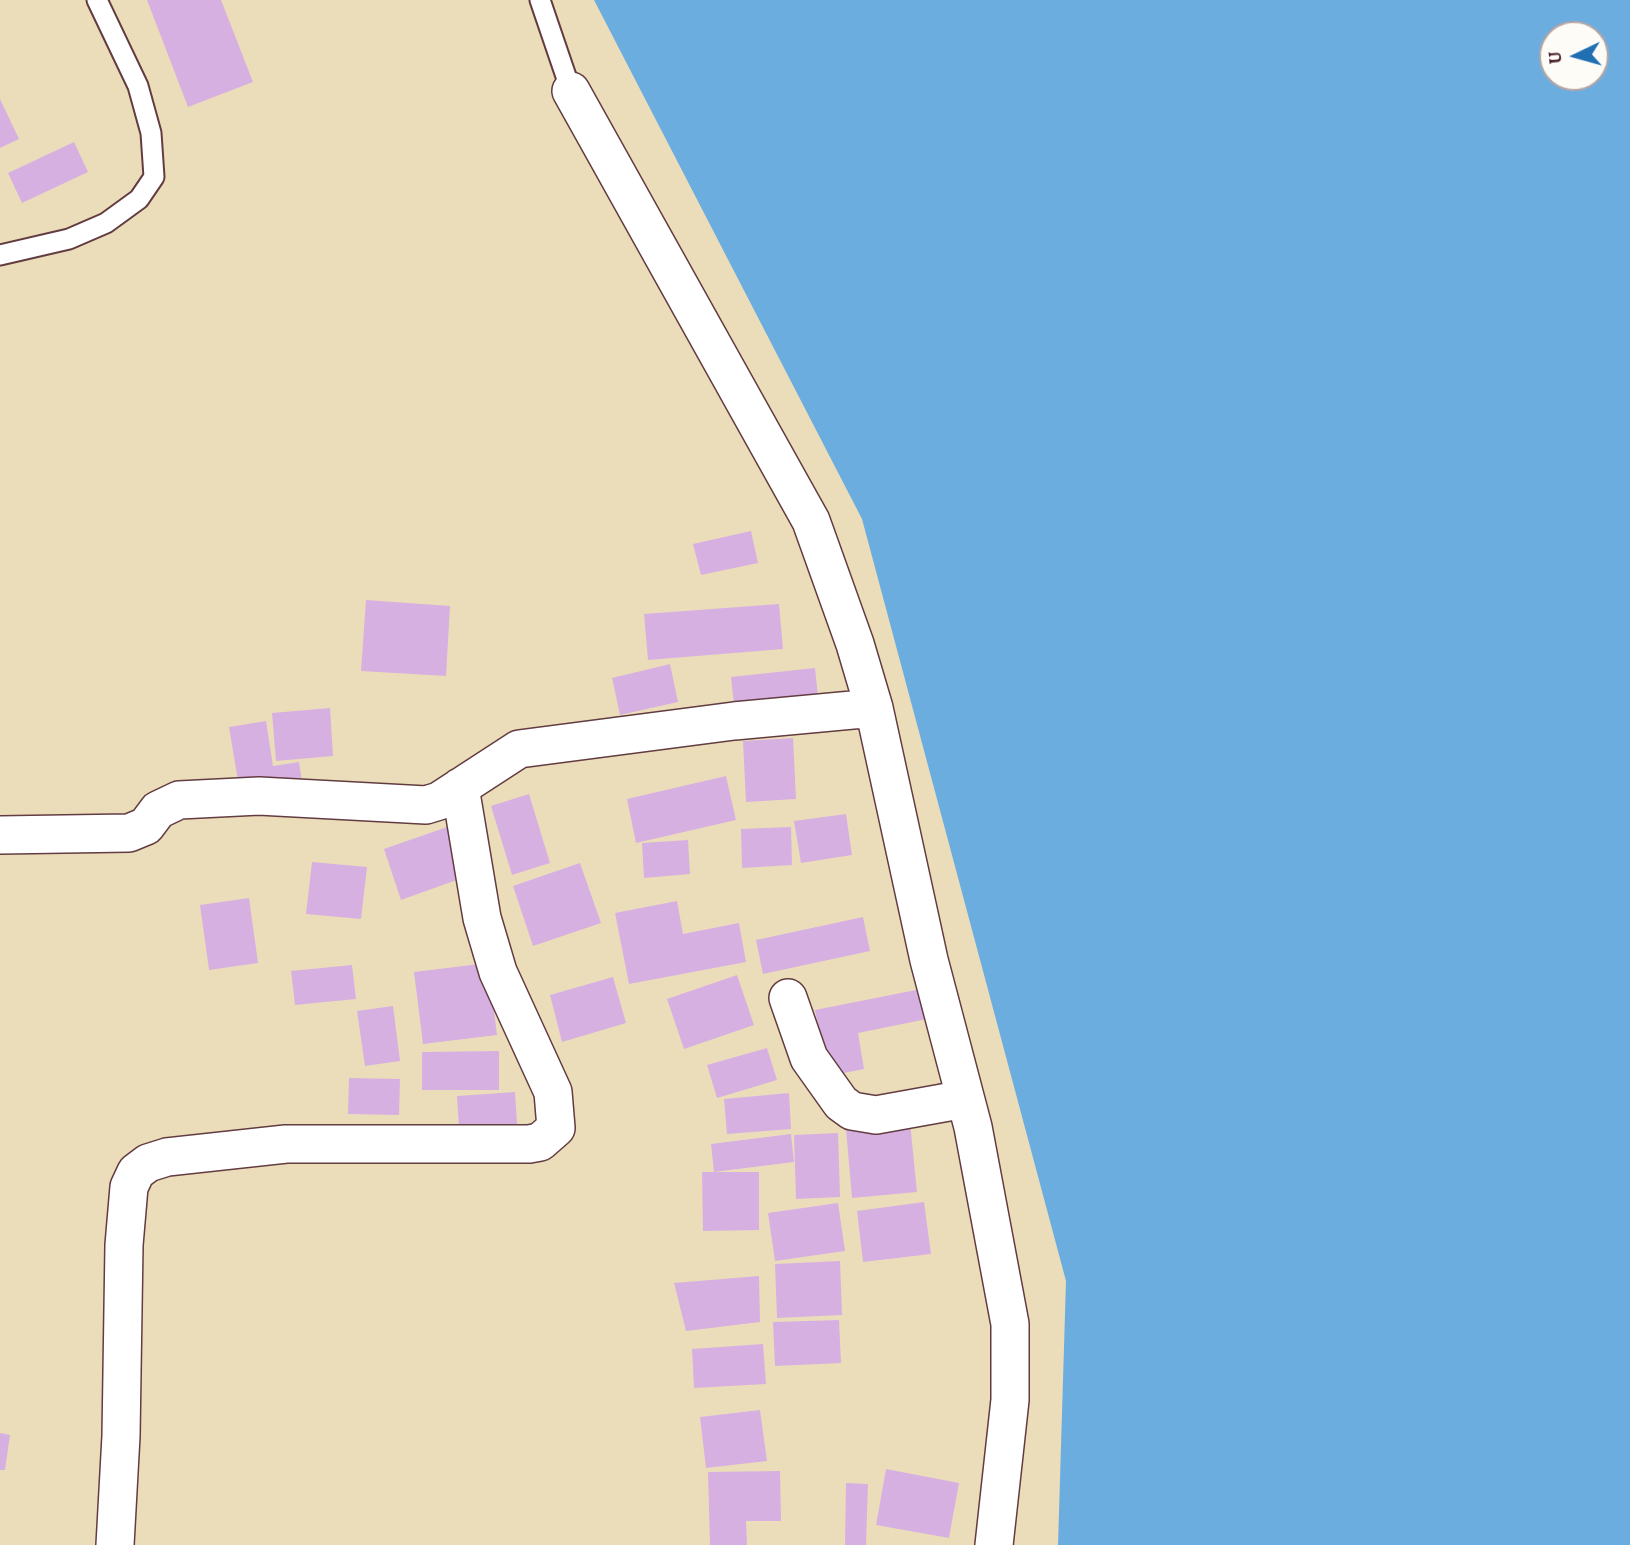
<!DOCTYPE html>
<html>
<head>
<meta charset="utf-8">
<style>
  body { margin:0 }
  #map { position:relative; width:1630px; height:1545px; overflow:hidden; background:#ecddba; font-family:Alegreya,serif }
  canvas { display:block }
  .north { position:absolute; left:1539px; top:21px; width:70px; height:70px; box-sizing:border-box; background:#fdfcf7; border:2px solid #b5a4a5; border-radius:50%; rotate:265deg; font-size:19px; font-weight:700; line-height:28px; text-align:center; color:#4a1f2b }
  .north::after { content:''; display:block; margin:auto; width:24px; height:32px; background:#1f6fb2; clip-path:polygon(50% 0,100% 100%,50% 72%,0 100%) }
</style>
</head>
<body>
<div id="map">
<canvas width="1630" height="1545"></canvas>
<div class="north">U</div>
</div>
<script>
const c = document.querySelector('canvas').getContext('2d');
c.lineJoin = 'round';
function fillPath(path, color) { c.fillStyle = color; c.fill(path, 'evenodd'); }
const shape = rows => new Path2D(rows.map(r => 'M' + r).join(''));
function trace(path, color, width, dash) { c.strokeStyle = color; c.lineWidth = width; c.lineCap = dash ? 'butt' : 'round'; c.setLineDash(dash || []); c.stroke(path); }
fillPath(shape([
  [594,0,1630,0,1630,1545,1058,1545,1066,1281,862,519],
  [1553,35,1595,35,1595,77,1553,77]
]), '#6cade0');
fillPath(shape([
  [147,0,221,0,253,82,188,107],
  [0,99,19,139,0,148],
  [74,142,88,172,22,203,8,173],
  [751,531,758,563,701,575,693,544],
  [366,600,450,606,446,676,361,671],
  [779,604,783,649,648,660,644,614],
  [670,664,678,702,620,715,612,678],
  [815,668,819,706,735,715,731,677],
  [330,708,333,756,276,761,272,713],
  [266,721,273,766,299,762,302,782,240,793,229,727],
  [793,738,796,799,746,802,743,741],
  [726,776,736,820,636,843,627,799],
  [529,794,550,863,512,875,491,806],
  [846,814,852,855,801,863,794,821],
  [447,827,465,877,401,900,384,849],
  [791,827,792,865,742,868,741,829],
  [688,840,690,874,644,878,642,843],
  [312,862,367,867,361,919,306,914],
  [580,863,601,923,533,946,513,886],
  [249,898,258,963,209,970,200,905],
  [677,901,683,934,739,923,746,962,629,984,615,913],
  [863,917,870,951,763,974,756,940],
  [488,963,497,1035,423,1044,414,972],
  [352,965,356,999,295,1005,291,971],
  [737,975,754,1025,684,1049,667,999],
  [613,977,626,1023,562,1042,550,995],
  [921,989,927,1019,858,1033,864,1069,828,1076,815,1010],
  [393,1006,400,1061,365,1066,357,1011],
  [767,1048,777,1080,717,1098,707,1065],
  [499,1051,499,1090,422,1090,422,1052],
  [349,1078,400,1079,399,1115,348,1114],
  [515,1092,518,1139,460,1144,457,1096],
  [789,1093,791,1129,727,1134,724,1099],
  [910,1122,917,1192,852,1198,846,1129],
  [838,1133,840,1197,796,1199,794,1135],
  [791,1134,794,1162,714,1172,711,1144],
  [702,1172,759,1172,759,1230,703,1231],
  [924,1202,931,1254,863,1262,857,1211],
  [838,1203,845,1251,775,1261,768,1213],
  [840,1261,842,1315,777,1318,775,1264],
  [759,1276,760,1322,686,1331,674,1283],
  [839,1320,841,1363,775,1366,773,1322],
  [763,1344,766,1384,694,1388,692,1349],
  [760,1410,767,1461,706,1468,700,1417],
  [0,1433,10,1435,5,1470,0,1470],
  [886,1469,959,1483,949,1538,876,1525],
  [780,1471,781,1521,746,1521,747,1545,710,1545,708,1472],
  [846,1483,868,1484,866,1545,845,1545]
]), '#d7b0e2');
const lane = shape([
  [540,0,571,91],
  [0,255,69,239,106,223,139,199,154,177,151,133,138,86,97,0]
]);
const street = shape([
  [571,91,811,521,855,644,874,708,929,960,973,1127,1010,1324,1010,1400,994,1545],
  [0,835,129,833,146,826,158,810,179,800,259,796,426,805,439,801,519,749,734,721,874,708],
  [788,998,809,1058,841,1103,852,1111,876,1115,965,1099],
  [115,1545,121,1436,124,1245,129,1187,136,1172,148,1163,167,1157,286,1144,529,1144,540,1142,556,1128,553,1092,498,972,482,918,460,787]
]);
trace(lane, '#623c40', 23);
trace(street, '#623c40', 40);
trace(lane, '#fff', 19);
trace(street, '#fff', 37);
</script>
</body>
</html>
